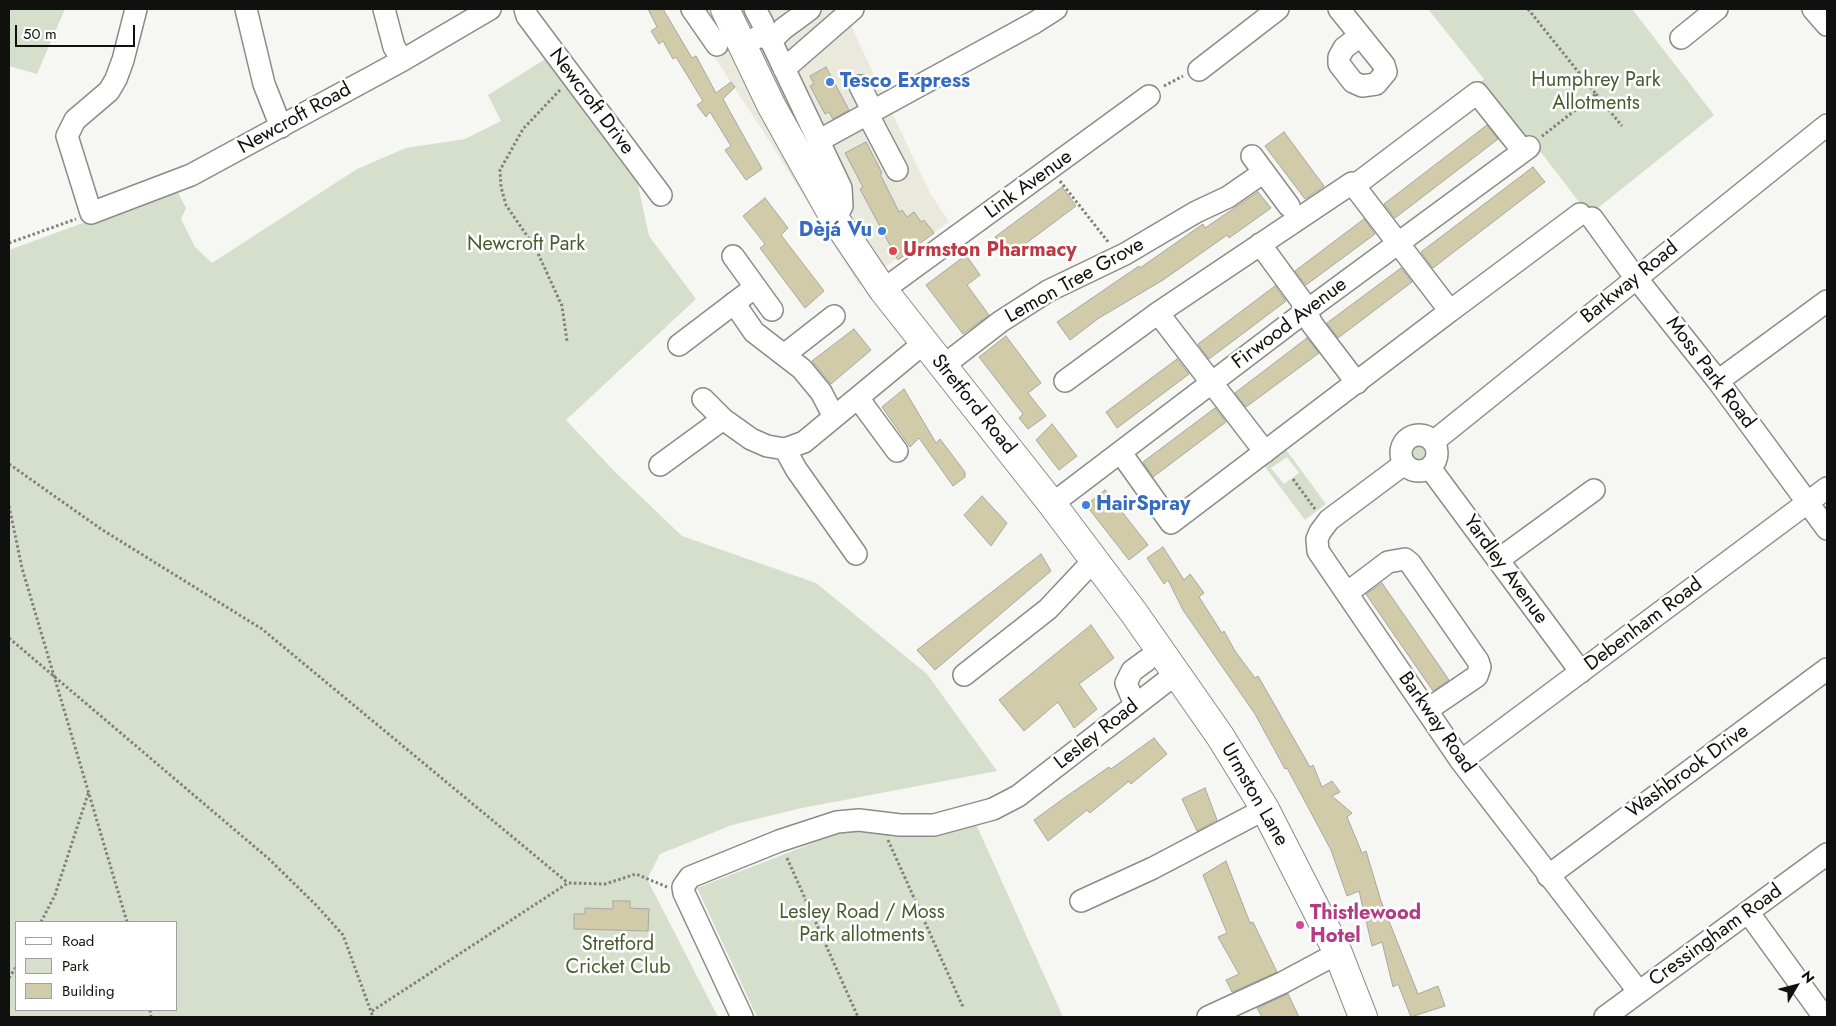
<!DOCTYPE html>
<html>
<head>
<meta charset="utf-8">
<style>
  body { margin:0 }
  #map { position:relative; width:1836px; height:1026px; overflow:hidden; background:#f6f6f2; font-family:Jost,sans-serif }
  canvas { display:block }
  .frame { position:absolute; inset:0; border:10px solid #10100f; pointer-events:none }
  .legend { position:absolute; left:15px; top:921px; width:162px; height:90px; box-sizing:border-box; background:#fff; border:1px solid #9f9f9f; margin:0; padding:6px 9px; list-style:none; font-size:15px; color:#10100f }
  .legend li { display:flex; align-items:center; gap:10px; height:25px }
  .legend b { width:25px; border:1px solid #9f9f9f }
  .north { position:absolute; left:1771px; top:961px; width:50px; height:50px; -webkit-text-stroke:4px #fff; paint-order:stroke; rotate:53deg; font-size:14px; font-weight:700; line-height:20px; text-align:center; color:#10100f }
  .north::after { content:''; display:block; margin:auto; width:18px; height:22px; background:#10100f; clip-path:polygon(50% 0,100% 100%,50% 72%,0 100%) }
  .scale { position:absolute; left:15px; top:25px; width:120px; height:22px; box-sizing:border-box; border:2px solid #10100f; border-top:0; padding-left:6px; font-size:15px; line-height:18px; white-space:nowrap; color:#10100f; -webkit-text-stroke:4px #fff; paint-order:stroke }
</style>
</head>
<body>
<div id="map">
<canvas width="1836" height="1026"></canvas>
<div class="frame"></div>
<ul class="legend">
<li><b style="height:6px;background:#fff"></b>Road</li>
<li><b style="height:14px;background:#d6dfcc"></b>Park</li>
<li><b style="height:14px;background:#d1cba9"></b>Building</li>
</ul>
<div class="north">N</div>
<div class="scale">50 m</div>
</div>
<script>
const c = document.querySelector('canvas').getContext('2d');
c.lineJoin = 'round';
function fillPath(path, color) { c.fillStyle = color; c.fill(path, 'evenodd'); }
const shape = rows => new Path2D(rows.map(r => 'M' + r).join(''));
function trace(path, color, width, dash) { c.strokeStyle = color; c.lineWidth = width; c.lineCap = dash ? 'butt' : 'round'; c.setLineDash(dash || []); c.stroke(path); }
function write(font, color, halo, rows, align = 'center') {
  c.font = font + ' Jost,sans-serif'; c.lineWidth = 5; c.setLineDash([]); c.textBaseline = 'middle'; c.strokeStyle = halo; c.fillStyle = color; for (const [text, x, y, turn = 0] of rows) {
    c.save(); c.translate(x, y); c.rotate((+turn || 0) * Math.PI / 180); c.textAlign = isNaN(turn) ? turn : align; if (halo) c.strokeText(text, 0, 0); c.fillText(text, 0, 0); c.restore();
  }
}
fillPath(shape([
  [683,9,843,9,930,193,949,222,859,285,770,142]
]), '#eae9de');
fillPath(shape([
  [9,9,65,9,37,74,9,66],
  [1428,9,1632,9,1714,115,1589,215,1530,138,1521,144,1476,86,1484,79],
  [547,58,637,180,649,236,696,299,566,420,616,473,682,536,816,583,927,674,997,771,802,808,732,825,660,854,647,879,718,1017,9,1017,9,250,176,189,186,208,181,219,195,247,212,263,357,169,406,148,465,139,501,121,488,95],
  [16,922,176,922,176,1010,16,1010],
  '1409 453a10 10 0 1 1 20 0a10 10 0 1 1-20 0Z',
  [1284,447,1326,504,1305,520,1262,463],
  [1287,457,1299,473,1284,484,1271,468],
  [976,824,1063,1017,757,1017,697,888,839,833]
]), '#d6dfcc');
const building = shape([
  [648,9,663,9,692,58,696,56,716,93,731,82,735,87,723,99,762,169,746,180,725,150,731,146,710,112,706,117,697,105,703,101,676,57,673,59,663,41,659,44,651,31,657,27,648,9],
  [826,67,849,110,833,119,829,112,825,114,810,86,814,84,810,76,826,67],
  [1487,125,1498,139,1395,218,1384,204,1487,125],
  [1284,132,1324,186,1305,199,1265,146,1284,132],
  [866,142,882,173,880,174,899,212,902,210,907,217,914,212,921,222,924,220,934,233,898,260,860,189,863,187,845,153,866,142],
  [1533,167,1545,182,1433,268,1421,252,1533,167],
  [1062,187,1076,206,1009,256,995,237,1062,187],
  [1258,192,1271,208,1229,238,1227,235,1163,280,1099,318,1070,340,1057,322,1139,266,1140,268,1203,224,1205,228,1258,192],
  [765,198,788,228,781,235,824,291,805,308,760,248,765,244,743,216,765,198],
  [1364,219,1375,234,1306,285,1295,271,1364,219],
  [966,255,980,275,967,285,989,315,963,334,926,285,966,255],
  [1401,268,1412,282,1338,338,1327,323,1401,268],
  [1275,286,1286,301,1209,359,1198,344,1275,286],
  [854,329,871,350,831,384,812,361,854,329],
  [1006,336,1041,383,1028,393,1046,416,1028,429,1019,418,1023,414,979,357,1006,336],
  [1307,338,1319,353,1246,407,1235,393,1307,338],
  [1177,359,1189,374,1117,428,1106,412,1177,359],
  [904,389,936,443,940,439,965,472,965,477,953,486,919,438,910,447,882,407,904,389],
  [1215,408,1226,422,1153,477,1143,462,1215,408],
  [1052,424,1077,456,1059,470,1036,440,1052,424],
  [1105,490,1148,545,1129,560,1086,505,1105,490],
  [982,496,1007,523,991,546,964,515,982,496],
  [1163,547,1184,580,1190,574,1204,593,1199,597,1222,633,1224,631,1235,651,1255,678,1258,676,1310,767,1313,765,1322,787,1332,781,1340,792,1332,796,1352,813,1347,817,1362,853,1366,851,1381,901,1418,994,1438,986,1445,1006,1411,1017,1398,984,1393,987,1382,942,1372,946,1359,891,1347,896,1331,850,1287,768,1285,769,1255,714,1183,610,1168,580,1164,584,1147,558,1163,547],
  [1041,554,1051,571,935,670,917,650,1041,554],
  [1382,583,1449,680,1433,691,1366,594,1382,583],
  [1091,625,1114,658,1079,684,1097,709,1074,728,1058,702,1024,731,999,700,1091,625],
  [1154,738,1167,754,1131,784,1129,781,1090,813,1087,810,1048,841,1034,820,1067,796,1109,767,1111,769,1154,738],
  [1205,788,1217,820,1197,831,1182,799,1205,788],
  [1226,861,1250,923,1253,922,1277,972,1232,992,1226,980,1239,974,1218,937,1227,933,1203,875,1226,861],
  [613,901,630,901,630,908,649,909,648,931,574,929,574,914,585,914,585,908,613,909,613,901],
  [1288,994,1299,1017,1262,1017,1257,1008,1288,994]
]);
fillPath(building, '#d1cba9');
trace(building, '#a7a7a3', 1);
const minor = shape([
  [136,9,123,60,116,79,109,91,75,120,67,136,91,213,191,175,403,60,490,9],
  [246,9,264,84,281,127],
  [384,9,394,47,403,60],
  [525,9,527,16,661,195],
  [692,9,717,45],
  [755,9,763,24,764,37],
  [1339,9,1384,65,1386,72,1376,84,1362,86,1353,82,1339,64,1339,57,1344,48,1360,36],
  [1813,9,1827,25],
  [1681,38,1717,9],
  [771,41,783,29,810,9],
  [742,45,758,37,764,37,771,41,841,188,842,206,835,219],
  [784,69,853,9],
  [1199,70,1278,9],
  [860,86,872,110],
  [867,113,897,170],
  [818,141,1034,23,1056,9],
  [1252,156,1289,206],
  [1354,186,1477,93,1523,151],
  [1592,218,1629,269,1718,381,1827,529],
  [1260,244,1301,300,1312,324,1357,383],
  [733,256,772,310],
  [883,290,1149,96],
  [734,303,754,332,802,369,821,392,834,417],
  [1450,311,1580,214],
  [1158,313,1265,452],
  [679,345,754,288],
  [784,355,834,316],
  [943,366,1000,322,1048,291,1125,254,1196,212,1228,197,1264,172],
  [1065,381,1158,313,1352,183,1450,311,1171,523,1121,453],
  [1718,381,1827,301],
  [858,398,897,451],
  [703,399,723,419,751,439,767,446,785,449,804,442,924,343],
  '1401 453a18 18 0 1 1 36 0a18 18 0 1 1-36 0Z',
  [1433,442,1827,125],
  [785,449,796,469,856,554],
  [1404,464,1329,520,1320,532,1317,539,1318,551,1461,761,1639,992],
  [660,465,723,419],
  [1430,468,1581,672],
  [1052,504,1306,311,1529,147],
  [1498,560,1594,490],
  [1347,593,1388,562,1405,559,1410,563,1478,661,1480,667,1477,676,1427,710],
  [964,675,1048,609,1094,560],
  [1135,705,1126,683,1132,671,1147,660],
  [1461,761,1827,488],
  [1548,876,1827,669],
  [1081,901,1153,868,1265,809],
  [1748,912,1824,1017],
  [742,1017,684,893,683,887,690,877,779,841,837,822,859,820,900,825,934,825,993,809,1018,796,1177,673],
  [1208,1017,1282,983,1338,953],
  [1605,1017,1827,854]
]);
const major = shape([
  [725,9,771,105,801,159,835,219,883,290,1052,504,1134,613,1220,736,1265,809,1316,909,1338,953,1363,1017]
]);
trace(minor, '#8b8b88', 24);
trace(major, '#8b8b88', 30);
trace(shape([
  [1528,9,1596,94,1541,137],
  [1164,86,1183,76],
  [560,90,523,129,500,170,501,187,506,205,536,249,562,306,567,341],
  [1596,94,1622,126],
  [1060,181,1109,243],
  [9,243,76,219],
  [9,464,101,529,262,629,568,883],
  [1293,479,1315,509],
  [9,506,22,568,127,922],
  [9,638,269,859,317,906,343,935,373,1017],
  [888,840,963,1007],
  [787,858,858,1017],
  [41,922,55,895,89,791],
  [9,978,16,967],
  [150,1010,151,1017],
  [372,1011,568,883,605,884,636,874,667,887]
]), '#80807e', 3, [2.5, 2.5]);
trace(minor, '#fff', 21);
trace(major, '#fff', 28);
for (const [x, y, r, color] of [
  [830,82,5,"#3f7fe0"],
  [882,231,5,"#3f7fe0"],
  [893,251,5,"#e0444e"],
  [1086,505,5,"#3f7fe0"],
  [1300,925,5,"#d1479c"]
]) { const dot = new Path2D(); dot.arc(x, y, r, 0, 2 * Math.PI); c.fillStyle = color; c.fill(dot); trace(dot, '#fff', 2); }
write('20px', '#485d2d', '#fff', [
  ["Humphrey Park",1596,81],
  ["Allotments",1596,104],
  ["Newcroft Park",526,245],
  ["Lesley Road / Moss",862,913],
  ["Park allotments",862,936],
  ["Stretford",618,945],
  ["Cricket Club",618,968]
]);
write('bold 20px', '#366cbe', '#fff', [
  ["Tesco Express",840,82],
  ["Dèjá Vu",872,231,"right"],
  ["HairSpray",1096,505]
], 'left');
write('20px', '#10100f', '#fff', [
  ["Newcroft Drive",591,102,53],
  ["Newcroft Road",295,119,-29],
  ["Link Avenue",1029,185,-36],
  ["Lemon Tree Grove",1075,281,-29],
  ["Barkway Road",1630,283,-39],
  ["Firwood Avenue",1290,324,-37],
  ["Moss Park Road",1710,373,53],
  ["Stretford Road",973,405,51],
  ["Yardley Avenue",1505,570,54],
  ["Debenham Road",1644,625,-37],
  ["Barkway Road",1436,723,55],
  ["Lesley Road",1097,735,-38],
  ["Washbrook Drive",1688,772,-36],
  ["Urmston Lane",1254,795,60],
  ["Cressingham Road",1716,936,-36]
]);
write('bold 20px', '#be3a42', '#fff', [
  ["Urmston Pharmacy",903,251]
], 'left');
write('bold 20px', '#b23c85', '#fff', [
  ["Thistlewood",1310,914],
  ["Hotel",1310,937]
], 'left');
</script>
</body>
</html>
